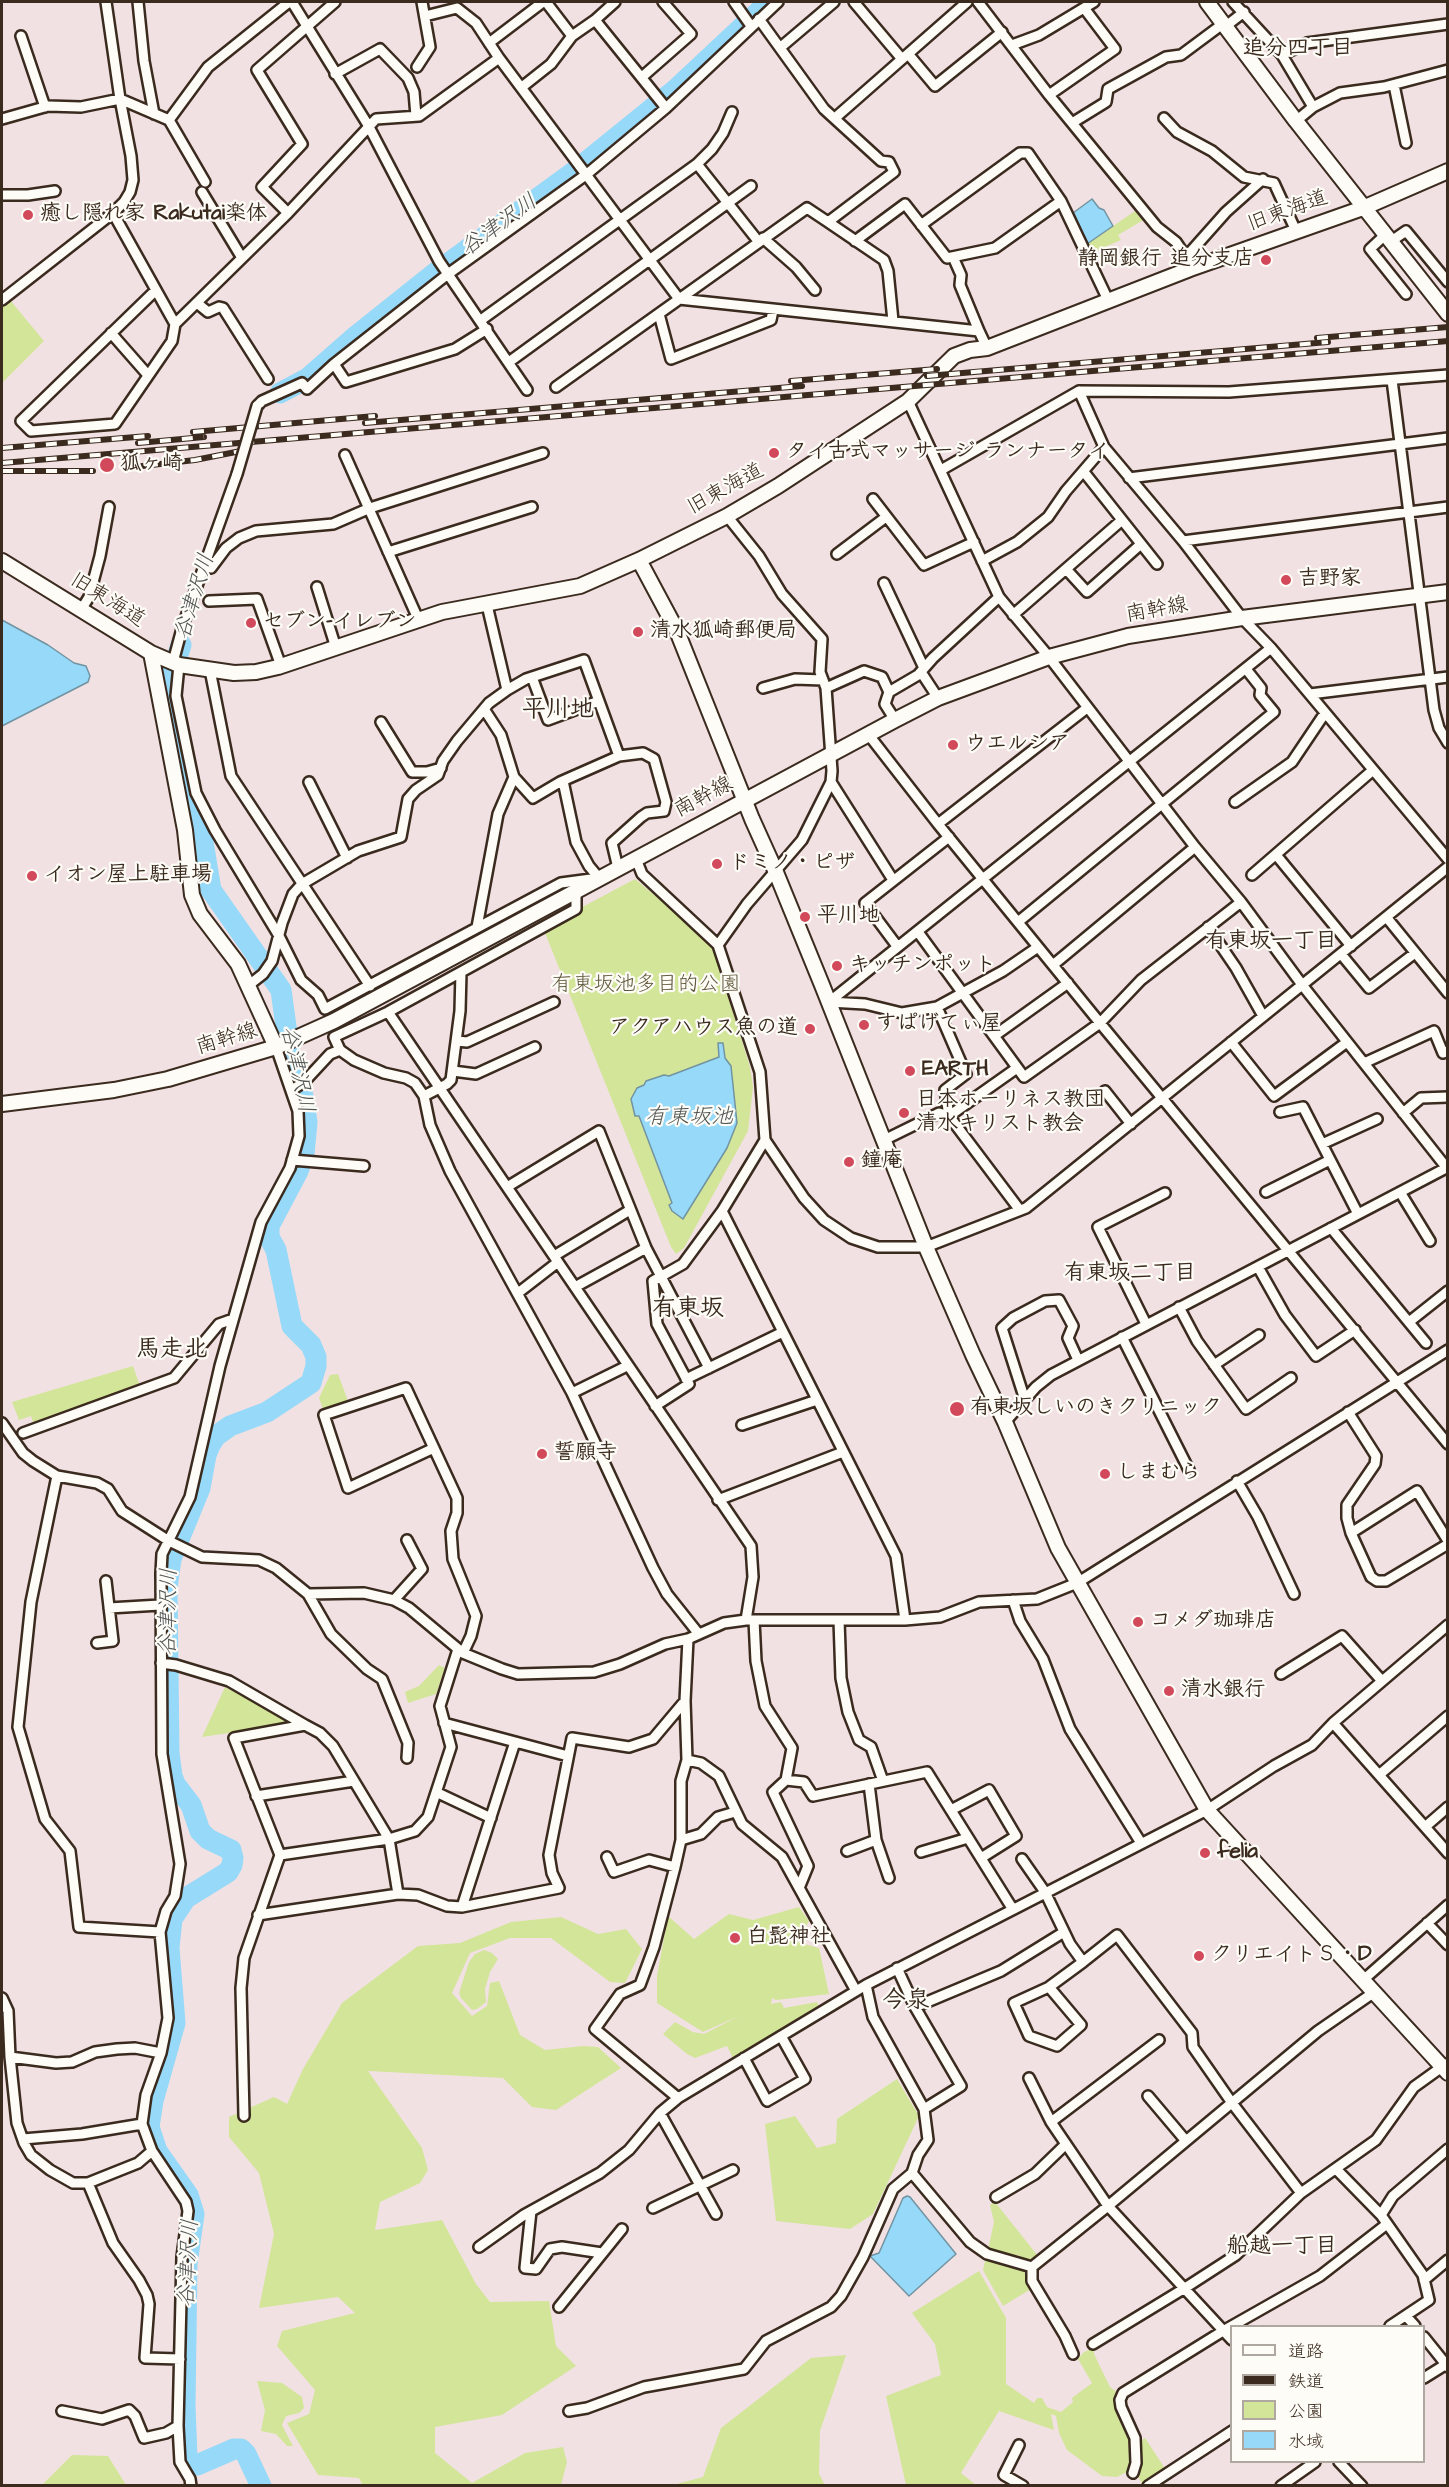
<!DOCTYPE html>
<html>
<head>
<meta charset="utf-8">
<style>
  body { margin:0 }
  #map { position:relative; width:1449px; height:2487px; overflow:hidden; background:#f2e1e3; font-family:"Architects Daughter","Klee One",sans-serif }
  canvas { display:block }
  .frame { position:absolute; inset:0; border:3px solid #3b2a1e; pointer-events:none }
  .legend { position:absolute; left:1230px; top:2325px; width:195px; height:138px; box-sizing:border-box; background:#fdfcf7; border:2px solid #afa8a0; margin:0; padding:8px 10px; list-style:none; font-size:18px; color:#3b2a1e }
  .legend li { display:flex; align-items:center; gap:12px; height:30px }
  .legend b { width:30px; border:2px solid #afa8a0 }
</style>
</head>
<body>
<div id="map">
<canvas width="1449" height="2487"></canvas>
<div class="frame"></div>
<ul class="legend">
<li><b style="height:8px;background:#fdfcf7"></b>道路</li>
<li><b style="height:8px;background:#3b2a1e"></b>鉄道</li>
<li><b style="height:16px;background:#d3e599"></b>公園</li>
<li><b style="height:16px;background:#96d9f8"></b>水域</li>
</ul>
</div>
<script>
const c = document.querySelector('canvas').getContext('2d');
c.lineJoin = 'round';
function fillPath(path, color) { c.fillStyle = color; c.fill(path, 'evenodd'); }
const shape = rows => new Path2D(rows.map(r => 'M' + r).join(''));
function trace(path, color, width, dash) { c.strokeStyle = color; c.lineWidth = width; c.lineCap = dash ? 'butt' : 'round'; c.setLineDash(dash || []); c.stroke(path); }
function write(font, color, halo, rows, align = 'center') {
  c.font = font + ' "Architects Daughter","Klee One",sans-serif'; c.lineWidth = 4.5; c.setLineDash([]); c.textBaseline = 'middle'; c.strokeStyle = halo; c.fillStyle = color; for (const [text, x, y, turn = 0] of rows) {
    c.save(); c.translate(x, y); c.rotate((+turn || 0) * Math.PI / 180); c.textAlign = isNaN(turn) ? turn : align; if (halo) c.strokeText(text, 0, 0); c.fillText(text, 0, 0); c.restore();
  }
}
fillPath(shape([
  [1135,211,1145,219,1118,235,1121,240,1091,253,1087,244],
  [10,300,44,341,2,383,2,307],
  [635,879,711,942,750,1067,753,1087,748,1131,684,1248,676,1254,671,1247,543,928],
  [133,1366,140,1386,93,1401,34,1425,31,1416,19,1420,12,1402],
  [338,1374,348,1401,323,1409,319,1398,330,1375],
  [439,1665,445,1668,436,1694,408,1703,405,1692,419,1686],
  [225,1687,288,1720,288,1724,202,1737],
  [799,1907,809,1921,797,1942,819,1948,829,1994,776,2000,772,1998,771,2004,781,2002,784,2008,817,2002,819,2007,733,2058,727,2046,695,2058,687,2054,663,2034,675,2022,693,2032,704,2034,739,2016,703,2032,657,2003,657,1976,668,1916,694,1939,729,1914,753,1920],
  [561,1917,598,1934,626,1929,642,1949,625,1983,610,1982,551,1938,510,1938,470,1953,452,1993,472,2016,487,2006,490,1983,499,1981,520,2035,545,2050,583,2046,598,2047,621,2068,556,2110,532,2107,503,2078,368,2071,422,2148,428,2170,420,2183,380,2202,375,2230,442,2220,476,2284,490,2302,549,2301,556,2346,576,2366,502,2415,435,2427,435,2453,472,2483,525,2453,563,2447,567,2462,561,2485,363,2486,359,2478,318,2475,287,2423,309,2414,315,2390,277,2346,282,2331,355,2313,338,2297,259,2308,274,2234,259,2173,229,2137,229,2117,274,2097,287,2104,303,2069,342,2003,418,1946,460,1943,511,1922],
  [484,1950,492,1953,498,1959,490,1972,485,1989,486,2002,477,2009,472,2010,461,1998,459,1993,469,1962,475,1954],
  [897,2079,919,2116,873,2214,850,2229,776,2221,765,2124,795,2116,817,2148,836,2143,837,2119],
  [995,2202,1038,2256,1027,2263,1018,2255,1012,2259,988,2250,994,2222,990,2205],
  [986,2257,997,2263,1023,2269,1031,2289,1003,2306,983,2270],
  [979,2271,1006,2318,1006,2384,1034,2403,1037,2398,1042,2398,1047,2407,1061,2412,1073,2402,1072,2398,1092,2383,1078,2359,1084,2352,1094,2348,1094,2354,1110,2387,1118,2393,1132,2432,1132,2469,1117,2477,1102,2476,1067,2450,1059,2433,1056,2416,1051,2414,1054,2430,999,2411,961,2473,976,2485,906,2485,886,2396,941,2375,935,2344,912,2313],
  [846,2355,820,2431,819,2474,825,2485,673,2485,703,2477,721,2428,811,2358],
  [257,2381,282,2383,302,2397,304,2408,299,2413,286,2416,282,2425,293,2446,287,2446,276,2434,261,2431,265,2410],
  [1145,2438,1166,2470,1142,2483,1136,2474,1138,2443],
  [72,2455,108,2456,126,2485,42,2485]
]), '#d3e599');
const water = shape([
  [1092,199,1099,208,1104,210,1113,226,1087,244,1073,213,1092,199],
  [2,620,48,645,74,663,86,666,90,676,88,682,2,726,2,620],
  [718,1043,723,1043,725,1058,731,1066,737,1123,727,1148,683,1219,672,1211,669,1205,672,1203,639,1116,635,1116,631,1099,637,1088,644,1085,646,1081,664,1075,669,1076,719,1057,718,1043],
  [907,2196,910,2197,956,2254,909,2296,870,2256,879,2253,903,2198,907,2196]
]);
fillPath(water, '#96d9f8');
trace(water, '#7293a1', 1.5);
trace(shape([
  [280,393,308,378,356,336,435,273,575,171,675,90,769,2],
  [181,645,172,673,171,692,192,807,202,836,211,890,281,990,291,1063,303,1096,307,1122,304,1154,298,1171,269,1226,269,1237,276,1250,292,1326,311,1345,316,1357,316,1366,311,1383,267,1412,230,1426,216,1436,210,1445,206,1455,200,1488,171,1559,167,1588,169,1753,172,1776,175,1784,191,1805,200,1831,208,1839,231,1850,233,1858,232,1865,228,1872,186,1898,172,1919,169,1948,175,2023,153,2101,149,2127,157,2151,188,2195,194,2214,187,2264,185,2405,187,2458,191,2464,197,2465,234,2449,241,2449,246,2454,261,2486]
]), '#96d9f8', 21);
const street = shape([
  [138,2,144,61,154,114],
  [292,2,368,125,439,261,527,390],
  [546,2,572,36],
  [734,2,751,26],
  [854,2,902,59],
  [978,2,1049,95,1157,227,1176,242,1186,257,1190,269],
  [1233,2,1282,55,1313,107],
  [425,16,457,8,476,23,499,58,679,299,979,331,987,348],
  [759,19,824,109,881,161,889,162,894,172,828,222,884,260,888,271,893,321],
  [595,20,666,108],
  [1226,26,1244,12],
  [21,36,45,107],
  [489,43,543,2],
  [1012,45,1039,35,1094,2],
  [781,47,834,2],
  [909,55,935,86,1002,32],
  [1282,55,1307,43,1448,24],
  [417,67,430,47,422,2],
  [335,74,380,49,408,78,414,92,416,116],
  [642,77,691,34,663,2],
  [1394,85,1406,143],
  [522,87,551,64,572,36,595,20,615,2],
  [1049,95,1115,49,1084,8],
  [835,118,967,2],
  [1164,118,1177,132,1212,151,1244,177,1274,183,1296,231],
  [2,119,48,106,81,107,120,99,169,120,208,67,289,2],
  [169,120,205,182],
  [1296,121,1313,107,1340,93,1384,87,1448,70],
  [1072,123,1106,102,1108,89,1166,57,1181,55,1224,23],
  [697,164,712,149,723,133,732,112],
  [202,192,242,258],
  [2,195,28,195,55,191],
  [113,213,156,290,175,324,172,341,115,424,31,431,21,421,156,290],
  [288,213,262,187,302,144,257,70,335,2],
  [921,225,1020,153,1028,153,1061,201,1109,302],
  [1385,235,1370,249,1406,294],
  [763,238,796,267,815,290],
  [855,241,905,204,947,258,995,248,1061,201],
  [1390,242,1406,231,1448,282],
  [953,257,961,275,960,285,979,331],
  [1186,257,1226,212,1263,179],
  [2,300,113,213,124,202,130,192,133,180,131,156,120,99,106,2],
  [197,303,208,312,219,307,223,308,268,379],
  [659,314,671,359,771,320,773,310],
  [481,320,697,164,758,241],
  [175,324,288,213,376,119,419,116,499,58],
  [111,333,147,374],
  [509,362,751,186],
  [334,364,346,382,455,349,487,329],
  [1392,380,1434,710,1439,728,1448,743],
  [556,387,807,208,828,222],
  [908,401,999,597,1049,657,1195,847,1241,902,1303,986,1446,1167],
  [257,406,262,401,302,383,307,389,334,364,448,274,587,174,666,108,778,2],
  [345,455,419,621],
  [941,470,1079,391],
  [1084,472,1157,564],
  [1129,478,1448,438],
  [873,499,924,565,974,542],
  [1183,541,1448,507],
  [388,552,532,507],
  [837,554,886,517],
  [982,561,1017,542,1048,517,1066,491,1104,447],
  [205,566,211,568,226,548,239,538,256,531,333,524,370,508,543,453],
  [1066,569,1087,592,1141,544],
  [884,583,924,668],
  [317,587,336,648],
  [209,601,257,599,281,666],
  [487,605,507,690],
  [81,610,89,597,100,556,109,507],
  [1013,615,1122,520],
  [1271,648,1448,859],
  [173,662,183,625,237,474],
  [179,665,176,696,196,793,215,830,279,936,301,980,318,995,325,1009,561,883,591,879],
  [210,670,231,776,370,986],
  [921,672,938,698],
  [532,677,548,720,599,701],
  [763,688,795,679,823,680],
  [826,688,864,671,882,677,889,692],
  [1310,694,1448,677],
  [895,720,885,704,889,692,918,675,933,658,999,597],
  [381,722,412,772,427,772,441,768],
  [868,734,938,824,1100,1023,1448,1444],
  [514,777,533,798,560,782,619,756,643,753,654,759,666,802,664,811,647,813,641,817,612,843,618,868],
  [563,781,576,842,589,866,599,878],
  [309,782,347,858],
  [831,782,893,880],
  [1235,802,1292,762,1325,713],
  [938,824,1087,708],
  [1277,856,1351,946],
  [636,859,642,874,718,945,760,1072,765,1140,722,1211,896,1556,905,1620],
  [1252,875,1373,770],
  [1387,918,1448,993],
  [1018,922,1274,712,1260,695,1261,688,1246,669],
  [477,927,498,814,514,777,501,735,484,709],
  [1208,927,1236,968,1263,1016],
  [918,932,1024,1077,1100,1023,1141,980,1241,902],
  [718,945,747,904,802,840,831,782,832,771,826,688,820,672,822,639,782,594,759,556,727,516],
  [897,946,865,903,949,837],
  [1341,954,1369,988,1415,953],
  [1053,965,1195,847],
  [461,972,460,1011,451,1080,447,1084,424,1096,430,1125,450,1171,572,1393,653,1568,667,1594,698,1633],
  [249,985,263,974,272,961,282,923,293,894,302,884,358,851,401,837,408,799,416,790,438,775,443,761,457,741,489,703,507,690,526,679,584,660,619,756],
  [829,1002,1271,648,1242,618,1183,541,1104,447,1079,391,1229,392,1448,375],
  [829,1002,865,1004,902,1013,937,1007,1003,971,1038,947],
  [937,1007,966,1074,945,1090,949,1116,1019,1209],
  [388,1012,751,1546,753,1577,746,1620],
  [994,1036,1068,983],
  [457,1041,467,1042,554,1002],
  [1231,1042,1274,1096,1347,1042],
  [1364,1063,1434,1031,1443,1053,1448,1051],
  [453,1071,476,1074,535,1047],
  [292,1090,304,1082,330,1054,340,1050],
  [1105,1091,1131,1124],
  [424,1096,415,1083,406,1078,384,1073,354,1060,340,1050,334,1037,388,1012,576,909,576,890],
  [1280,1112,1303,1107,1358,1214],
  [1403,1113,1421,1098,1448,1097],
  [765,1140,804,1198,824,1220,851,1238,878,1247,926,1247,1026,1208,1448,867],
  [884,1140,939,1113,949,1116,1017,1068],
  [1322,1144,1377,1119],
  [292,1160,364,1166],
  [507,1187,599,1131,646,1248,709,1368],
  [1266,1192,1330,1160],
  [1400,1192,1430,1241],
  [1331,1228,1426,1343],
  [554,1256,630,1210],
  [1258,1267,1285,1315,1316,1356,1355,1330],
  [575,1287,646,1248],
  [518,1293,558,1262],
  [1179,1307,1197,1341,1246,1409,1291,1378],
  [1409,1322,1448,1291],
  [1146,1324,1098,1227,1165,1193],
  [1122,1337,1189,1470],
  [1214,1365,1259,1335],
  [686,1379,783,1332],
  [572,1393,627,1366],
  [1025,1400,1002,1328,1013,1318,1045,1301,1059,1300,1073,1326,1068,1338,1078,1360],
  [655,1406,689,1384,657,1324,653,1281,683,1264,722,1211],
  [1348,1412,1376,1456,1375,1464,1347,1505,1347,1518,1351,1533],
  [1005,1422,1036,1387,1051,1375,1448,1167],
  [2,1423,23,1453,33,1461,57,1476,97,1483,108,1489,122,1511,169,1541,202,1557,259,1560,276,1568,308,1594,364,1593,394,1600,409,1608,463,1653,502,1669,518,1674,594,1672,620,1664,665,1644,688,1639,724,1623,746,1620,905,1620,940,1617,979,1602,1037,1599,1077,1583,1448,1350],
  [742,1425,817,1400],
  [23,1433,174,1378,219,1324,233,1319],
  [434,1448,348,1488,324,1415,406,1388,457,1498,457,1513,451,1531,453,1559,476,1616,471,1636,463,1653],
  [57,1476,31,1602,18,1727,45,1819,70,1851,79,1927,160,1932],
  [1237,1481,1258,1517,1294,1594],
  [718,1500,843,1452],
  [1448,1541,1417,1491,1351,1533,1371,1577,1377,1581,1386,1581,1448,1544],
  [308,1594,331,1634,367,1669,382,1679,408,1743,407,1758],
  [394,1600,422,1569,407,1540],
  [1013,1600,1020,1621,1043,1659,1070,1729,1141,1843],
  [109,1608,160,1605],
  [754,1620,756,1661,765,1706,792,1748,786,1780,773,1792,808,1866,799,1888],
  [839,1620,841,1678,848,1712,859,1740,871,1747,883,1781],
  [688,1639,685,1701,687,1760,681,1781,681,1840,675,1867,654,1947,640,1985,620,1994,595,2029,678,2098,866,1985,1207,1810,1274,1766,1312,1745,1333,1723,1448,1625],
  [97,1643,113,1641,106,1581],
  [161,1663,176,1665,229,1681,305,1725],
  [1281,1674,1342,1636,1382,1681],
  [444,1723,568,1756],
  [1333,1723,1448,1853],
  [687,1760,701,1763,719,1776,742,1824,782,1857,856,1991],
  [1379,1775,1448,1716],
  [786,1780,804,1782,813,1796,927,1772,1012,1908],
  [869,1784,876,1840,889,1878],
  [438,1793,491,1818],
  [256,1796,354,1781],
  [951,1810,989,1790,1016,1836,981,1858],
  [1425,1827,1448,1807],
  [681,1840,701,1834,718,1817,735,1812],
  [847,1851,876,1840],
  [921,1852,968,1838],
  [280,1855,389,1839,415,1831,428,1817,451,1747,440,1706,458,1649],
  [607,1857,614,1872,649,1860,675,1867],
  [1022,1859,1045,1892,1070,1944,1083,1962,1117,1935,1192,2033,1193,2047,1232,2103,1301,2193],
  [462,1907,515,1742],
  [258,1915,398,1894,418,1895,447,1906,462,1907,559,1888,552,1873,549,1855,572,1738,629,1747,653,1739,685,1701],
  [1427,1923,1448,1945],
  [897,1968,915,2007,961,2086,924,2109],
  [1362,1981,1448,1905],
  [1049,1987,1081,2025,1057,2046,1029,2036,1014,2003,1049,1987,1083,1962],
  [2,1998,8,2011,10,2057],
  [915,2007,1001,1971,1064,1932],
  [744,2058,767,2101,805,2079,781,2036],
  [1029,2078,1051,2122,1108,2206,1232,2340],
  [1148,2096,1186,2141],
  [660,2113,716,2214],
  [244,2116,241,1988,244,1958,280,1855,234,1738,305,1725,320,1733,333,1746,389,1839,398,1894],
  [1051,2122,1159,2040],
  [23,2139,82,2134,142,2124],
  [152,2151,138,2163,88,2183,73,2183,50,2170,31,2155,24,2143,17,2123,10,2057,56,2063,72,2062,95,2052,117,2049,135,2048,161,2053],
  [1337,2170,1381,2215,1423,2275,1429,2300,1390,2326],
  [912,2173,970,2242,987,2254,1032,2267,1108,2206,1318,2031,1373,1993],
  [88,2183,113,2243,139,2280,147,2295,149,2304,145,2358,180,2359],
  [996,2197,1035,2174,1066,2144],
  [653,2208,733,2170],
  [531,2211,525,2268,536,2269,550,2249,562,2247,602,2253],
  [1381,2215,1393,2196,1448,2149],
  [479,2247,524,2215,600,2173,629,2150,660,2113,678,2098],
  [1032,2267,1032,2281,1065,2336,1073,2354],
  [1424,2280,1448,2260],
  [559,2307,622,2229],
  [1406,2316,1415,2326],
  [1424,2337,1448,2367],
  [1093,2344,1185,2288,1236,2255,1301,2193,1376,2140,1414,2087,1446,2064],
  [1424,2378,1448,2363],
  [62,2411,102,2419,129,2410,135,2416,144,2438,166,2433,178,2426],
  [569,2411,587,2408,644,2387,744,2369,766,2341,831,2307,841,2296,863,2257,893,2189,912,2173,918,2155,928,2140,924,2109,873,2017,866,1985],
  [1019,2445,1004,2475,1023,2486],
  [1339,2462,1362,2486],
  [1133,2473,1136,2463,1135,2438,1121,2407,1120,2400,1123,2393,1223,2331,1320,2276,1387,2224],
  [191,2486,190,2479,180,2462,178,2426,182,2257,188,2211,186,2202,152,2151,142,2124,146,2095,161,2053,168,2018,160,1932,166,1911,175,1896,180,1864,162,1754,161,1573,162,1554,190,1497,220,1366,261,1222,290,1168,299,1136,298,1111,276,1047],
  [1148,2486,1232,2431],
  [1281,2486,1315,2462]
]);
const secondary = shape([
  [1207,2,1296,121,1448,314],
  [639,560,677,631,752,819,775,870,822,985,926,1247,973,1355,1005,1422,1058,1548,1207,1810,1448,2073],
  [2,561,151,653,179,665,234,673,256,672,278,667,442,612,580,586,639,560,727,516,778,486,908,401,954,356,970,350,987,348,1190,269,1363,208,1448,171],
  [151,653,185,830,192,895,200,914,238,964,276,1047],
  [2,1104,114,1090,168,1079,276,1047,334,1021,895,720,938,698,1049,657,1128,636,1242,618,1448,592]
]);
trace(street, '#3b2a1e', 14);
trace(secondary, '#3b2a1e', 18);
trace(street, '#fdfcf7', 9);
trace(secondary, '#fdfcf7', 14);
const rail = shape([
  [1317,338,1448,327],
  [927,376,1328,342],
  [791,381,937,369],
  [365,423,802,386],
  [193,432,375,416],
  [138,443,204,437],
  [2,448,148,436],
  [2,463,1448,341],
  [125,468,195,460,246,450],
  [2,471,93,471]
]);
trace(rail, '#3b2a1e', 6);
trace(rail, '#fdfcf7', 4, [11]);
const streetBridge = shape([
  [237,474,257,406]
]);
trace(streetBridge, '#3b2a1e', 14, []);
trace(streetBridge, '#fdfcf7', 9);
for (const [x, y, r, color] of [
  [28,215,6,"#d1495b"],
  [1266,260,6,"#d1495b"],
  [774,453,6,"#d1495b"],
  [107,465,8,"#d1495b"],
  [1286,580,6,"#d1495b"],
  [251,623,6,"#d1495b"],
  [638,632,6,"#d1495b"],
  [953,745,6,"#d1495b"],
  [717,864,6,"#d1495b"],
  [32,876,6,"#d1495b"],
  [805,917,6,"#d1495b"],
  [837,966,6,"#d1495b"],
  [864,1025,6,"#d1495b"],
  [810,1029,6,"#d1495b"],
  [910,1071,6,"#d1495b"],
  [904,1113,6,"#d1495b"],
  [849,1162,6,"#d1495b"],
  [957,1409,8,"#d1495b"],
  [542,1454,6,"#d1495b"],
  [1105,1474,6,"#d1495b"],
  [1138,1622,6,"#d1495b"],
  [1169,1691,6,"#d1495b"],
  [1205,1853,6,"#d1495b"],
  [735,1938,6,"#d1495b"],
  [1199,1956,6,"#d1495b"]
]) { const dot = new Path2D(); dot.arc(x, y, r, 0, 2 * Math.PI); c.fillStyle = color; c.fill(dot); trace(dot, '#fdfcf7', 2); }
write('21px', '#3b2a1e', '#fdfcf7', [
  ["旧東海道",1288,212,-20],
  ["旧東海道",726,490,-29],
  ["旧東海道",107,601,32],
  ["南幹線",1157,611,-10],
  ["南幹線",704,798,-28],
  ["南幹線",227,1040,-17]
]);
write('bold 21px', '#3b2a1e', '#fdfcf7', [
  ["癒し隠れ家 Rakutai楽体",40,215],
  ["静岡銀行 追分支店",1254,260,"right"],
  ["タイ古式マッサージ ランナータイ",786,453],
  ["狐ヶ崎",120,465],
  ["吉野家",1298,580],
  ["セブン-イレブン",263,623],
  ["清水狐崎郵便局",650,632],
  ["ウエルシア",965,745],
  ["ドミノ・ピザ",729,864],
  ["イオン屋上駐車場",44,876],
  ["平川地",817,917],
  ["キッチンポット",849,966],
  ["すぱげてぃ屋",876,1025],
  ["アクアハウス魚の道",798,1029,"right"],
  ["EARTH",922,1071],
  ["日本ホーリネス教団",916,1101],
  ["清水キリスト教会",916,1125],
  ["鐘庵",861,1162],
  ["有東坂しいのきクリニック",970,1409],
  ["誓願寺",554,1454],
  ["しまむら",1117,1474],
  ["コメダ珈琲店",1150,1622],
  ["清水銀行",1181,1691],
  ["felia",1217,1853],
  ["白髭神社",747,1938],
  ["クリエイトＳ・D",1211,1956]
], 'left');
write('21px', '#61593d', '#fdfcf7', [
  ["有東坂池多目的公園",646,986]
]);
write('bold 22px', '#3b2a1e', '#fdfcf7', [
  ["追分四丁目",1298,49],
  ["有東坂一丁目",1271,942],
  ["有東坂二丁目",1130,1274],
  ["船越一丁目",1282,2247]
]);
write('italic 22px', '#525654', '#fdfcf7', [
  ["谷津沢川",500,226,-36],
  ["谷津沢川",196,597,-73],
  ["谷津沢川",296,1070,78],
  ["有東坂池",689,1118],
  ["谷津沢川",170,1612,-89],
  ["谷津沢川",190,2263,-87]
]);
write('bold 24px', '#3b2a1e', '#fdfcf7', [
  ["平川地",558,711],
  ["有東坂",688,1310],
  ["馬走北",172,1351],
  ["今泉",906,2002]
]);
</script>
</body>
</html>
